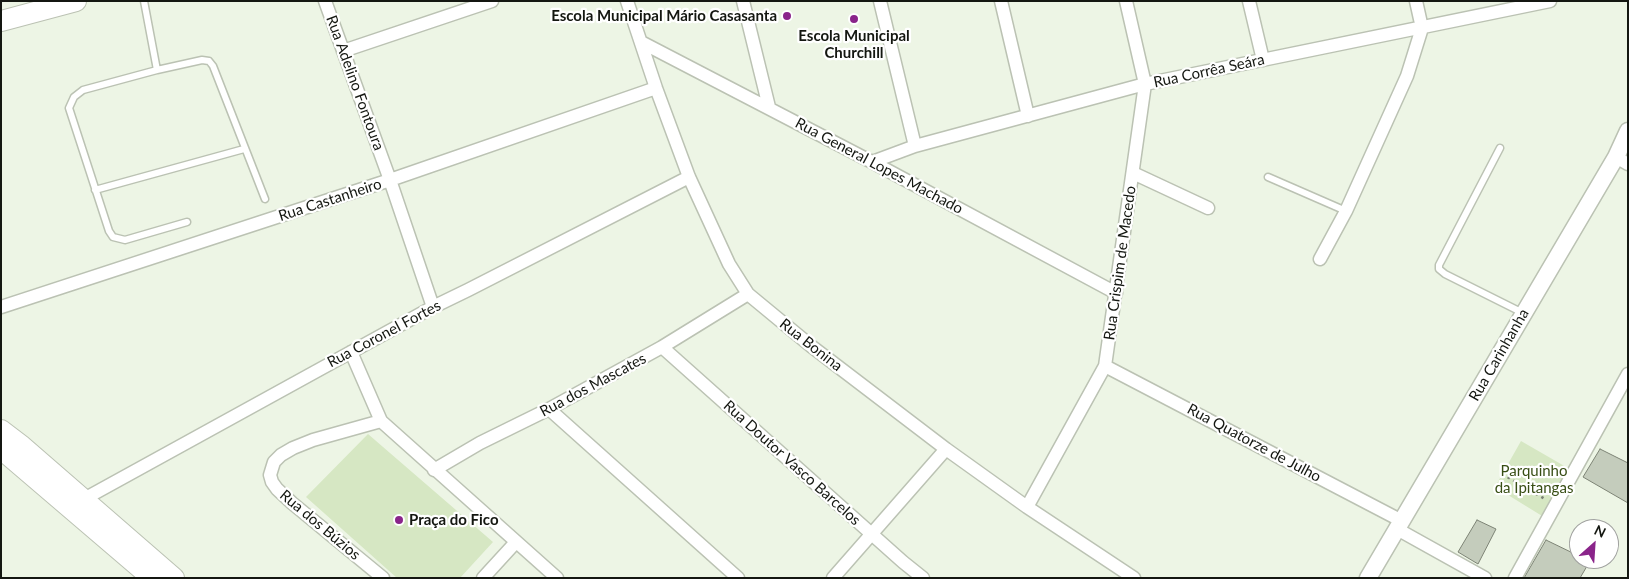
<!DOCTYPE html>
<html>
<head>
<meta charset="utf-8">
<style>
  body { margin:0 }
  #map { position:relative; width:1629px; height:579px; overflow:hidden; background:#edf5e5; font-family:Lato,sans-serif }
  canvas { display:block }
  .frame { position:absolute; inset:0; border:2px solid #141711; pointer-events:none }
  .north { position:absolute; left:1569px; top:519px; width:50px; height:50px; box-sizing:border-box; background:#fff; border:1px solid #a1a2a0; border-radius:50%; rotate:26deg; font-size:14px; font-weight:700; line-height:20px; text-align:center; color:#141711 }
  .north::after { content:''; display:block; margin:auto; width:18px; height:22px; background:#8a248a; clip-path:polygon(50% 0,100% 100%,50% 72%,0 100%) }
</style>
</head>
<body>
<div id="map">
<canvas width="1629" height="579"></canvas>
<div class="frame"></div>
<div class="north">N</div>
</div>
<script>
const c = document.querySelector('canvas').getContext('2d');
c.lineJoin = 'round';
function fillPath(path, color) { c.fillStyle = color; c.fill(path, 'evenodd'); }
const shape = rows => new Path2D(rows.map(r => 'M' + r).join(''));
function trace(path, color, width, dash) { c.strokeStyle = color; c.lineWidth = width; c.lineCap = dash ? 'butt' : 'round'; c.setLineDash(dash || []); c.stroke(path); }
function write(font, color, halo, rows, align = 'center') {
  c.font = font + ' Lato,sans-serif'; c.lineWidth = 4.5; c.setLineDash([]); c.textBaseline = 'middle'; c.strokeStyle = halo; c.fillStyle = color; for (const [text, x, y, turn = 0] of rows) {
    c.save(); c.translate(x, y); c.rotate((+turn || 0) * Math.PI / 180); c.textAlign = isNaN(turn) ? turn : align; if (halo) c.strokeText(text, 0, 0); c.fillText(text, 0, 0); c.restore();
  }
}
fillPath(shape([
  [368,434,493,542,460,578,397,578,306,497],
  [1521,441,1573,471,1547,519,1495,487]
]), '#d6e7c3');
const building = shape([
  [1600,449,1628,463,1628,503,1583,477,1600,449],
  [1477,520,1496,529,1478,564,1458,552,1477,520],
  [1546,540,1579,556,1579,559,1585,559,1590,561,1580,578,1524,578,1546,540]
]);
fillPath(building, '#c4ccbc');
trace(building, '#7d8375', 1);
const service = shape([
  [144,1,157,70],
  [1500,148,1439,265,1439,269,1445,274,1523,313],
  [1268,177,1346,211],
  [95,190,244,149],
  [187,222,125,240,113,237,109,231,69,108,74,97,83,90,157,70,202,60,209,61,213,66,265,199]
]);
const minor = shape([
  [325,1,390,180,433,307],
  [627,1,656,88,689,177,729,264,748,294,811,346,946,449,1027,507,1134,578],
  [743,1,769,107],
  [880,1,915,146],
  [1001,1,1028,116],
  [1249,1,1263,60],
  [641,42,872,162,1116,293],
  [343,51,492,1],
  [1616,157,1628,164],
  [872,162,915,146,1145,84,1550,1],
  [1133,173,1208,208],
  [1320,259,1346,211,1407,76,1422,28,1416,1],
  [1,307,390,180,656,88],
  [662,347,903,562,923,578],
  [351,352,381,421,557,578],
  [1105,366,1402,521],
  [549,409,738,578],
  [381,421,313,440,293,448,281,455,274,462,270,475,272,482,277,489,292,503,383,578],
  [434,470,480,443,549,409,662,347,748,294],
  [84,499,433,307,468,290,689,177],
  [1027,507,1105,366,1145,84,1126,1],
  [1397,529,1485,578],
  [483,578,516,542],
  [833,578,946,449],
  [1515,578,1628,374]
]);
const tertiary = shape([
  [1368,578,1616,157,1628,131]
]);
const primary = shape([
  [1,21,76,1],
  [1,430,22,446,174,578],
  [1,449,152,578]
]);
trace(service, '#bbc2b3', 9);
trace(minor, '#bbc2b3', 15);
trace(tertiary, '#bbc2b3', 19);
trace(primary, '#bbc2b3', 22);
trace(shape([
  [1502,474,1545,499]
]), '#797f74', 2.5, [2.5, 4]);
trace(service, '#fff', 6);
trace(minor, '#fff', 12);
trace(tertiary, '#fff', 16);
trace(primary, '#fff', 20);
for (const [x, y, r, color] of [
  [787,16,5,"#8a248a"],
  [854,19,5,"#8a248a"],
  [399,520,5,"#8a248a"]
]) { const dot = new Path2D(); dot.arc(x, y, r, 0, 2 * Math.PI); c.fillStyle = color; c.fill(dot); trace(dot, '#fff', 2); }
write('bold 15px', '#141711', '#fff', [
  ["Escola Municipal Mário Casasanta",777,16],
  ["Escola Municipal",854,36,"center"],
  ["Churchill",854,53,"center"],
  ["Praça do Fico",409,520,"left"]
], 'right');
write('15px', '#141711', '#fff', [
  ["Rua Corrêa Seára",1209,71,-12],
  ["Rua Adelino Fontoura",355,83,70],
  ["Rua General Lopes Machado",879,166,28],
  ["Rua Castanheiro",330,200,-18],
  ["Rua Crispim de Macedo",1120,263,-82],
  ["Rua Coronel Fortes",384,334,-28],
  ["Rua Bonina",811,345,38],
  ["Rua Carinhanha",1499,355,-60],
  ["Rua dos Mascates",593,385,-28],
  ["Rua Quatorze de Julho",1254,443,28],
  ["Rua Doutor Vasco Barcelos",792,463,42],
  ["Rua dos Búzios",320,525,40]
]);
write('15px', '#384e15', '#fff', [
  ["Parquinho",1534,471],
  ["da Ipitangas",1534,488]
]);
</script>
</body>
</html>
